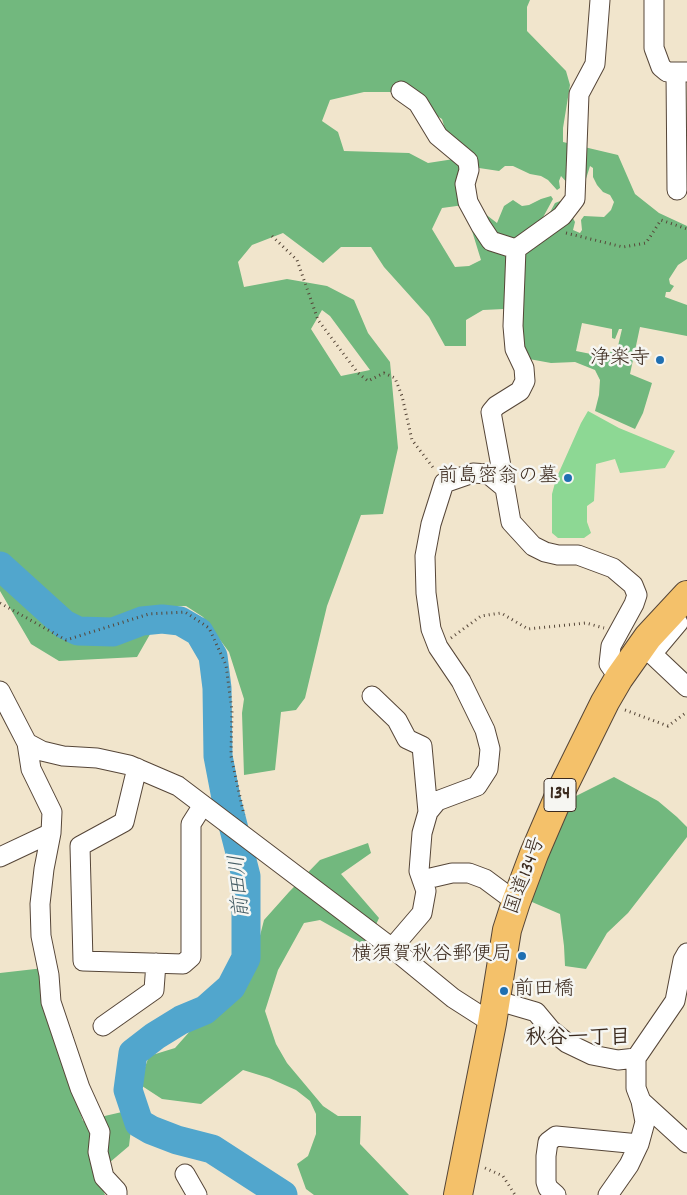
<!DOCTYPE html>
<html>
<head>
<meta charset="utf-8">
<style>
  body { margin:0 }
  canvas { display:block; background:#f1e5cc }
</style>
</head>
<body>
<canvas width="687" height="1195"></canvas>
<script>
const c = document.querySelector('canvas').getContext('2d');
c.lineJoin = 'round';
function fillPath(path, color) { c.fillStyle = color; c.fill(path, 'evenodd'); }
const shape = rows => new Path2D(rows.map(r => 'M' + r).join(''));
function trace(path, color, width, dash) { c.strokeStyle = color; c.lineWidth = width; c.lineCap = dash ? 'butt' : 'round'; c.setLineDash(dash || []); c.stroke(path); }
function write(font, color, halo, rows, align = 'center') {
  c.font = font + ' Dekko,"Klee One",sans-serif'; c.lineWidth = 5; c.setLineDash([]); c.textBaseline = 'middle'; c.strokeStyle = halo; c.fillStyle = color; for (const [text, x, y, turn = 0] of rows) {
    c.save(); c.translate(x, y); c.rotate((+turn || 0) * Math.PI / 180); c.textAlign = isNaN(turn) ? turn : align; if (halo) c.strokeText(text, 0, 0); c.fillText(text, 0, 0); c.restore();
  }
}
fillPath(shape([
  [588,411,619,428,675,451,665,468,620,473,615,459,596,464,594,501,587,506,587,522,591,533,584,538,558,538,552,533,552,494,556,479,581,423]
]), '#8dd894');
fillPath(shape([
  [0,0,530,0,527,7,527,31,566,71,570,85,563,128,563,142,618,155,635,194,659,213,687,226,687,259,678,265,669,279,670,284,674,286,670,292,666,292,665,297,687,305,687,336,640,327,630,374,652,383,643,413,635,429,595,411,599,395,600,380,595,370,575,362,551,363,529,359,520,346,504,309,483,310,466,320,466,346,445,346,429,317,384,267,371,247,341,247,323,263,283,233,252,245,238,262,244,287,287,279,327,286,354,300,368,333,390,362,398,448,383,514,361,515,327,606,305,698,296,710,281,712,275,770,244,775,242,713,244,699,229,652,203,617,186,606,171,606,153,629,137,657,59,661,31,644,0,591],
  [364,92,397,92,442,119,454,159,428,163,409,153,344,151,338,132,322,121,330,100],
  [505,166,513,166,530,174,541,176,548,180,557,190,560,188,559,181,561,176,570,186,585,182,590,166,593,168,593,177,597,185,603,192,610,195,614,202,611,210,604,217,584,216,581,220,582,230,580,233,573,230,575,222,563,200,555,203,548,216,541,221,553,199,551,196,541,199,529,205,522,206,513,200,504,206,497,223,480,210,470,179,479,168,499,171],
  [464,205,481,260,469,266,455,267,432,229,442,208],
  [322,310,330,316,370,370,341,376,311,329],
  [582,323,612,329,612,338,615,339,619,329,622,329,618,346,615,350,608,353,606,357,576,351],
  [614,777,658,801,677,817,687,827,687,837,628,913,607,933,586,969,565,966,564,946,560,914,525,899,572,798],
  [368,843,371,853,341,874,379,918,366,946,320,920,304,923,278,970,265,1011,276,1044,287,1063,323,1106,338,1116,361,1116,360,1144,409,1195,314,1195,306,1189,297,1164,308,1156,316,1134,316,1114,310,1101,296,1090,269,1078,243,1070,201,1104,162,1099,139,1084,149,1056,175,1048,191,1030,249,979,264,920,289,892,320,860],
  [44,968,42,1002,83,1121,122,1112,131,1129,129,1146,96,1174,105,1195,0,1195,0,973]
]), '#72b87e');
trace(shape([
  [0,566,64,624,78,631,113,632,142,621,162,619,180,621,199,632,213,656,217,688,218,756,226,798,246,876,246,958,231,987,205,1010,181,1020,155,1036,133,1053,128,1090,139,1123,151,1130,177,1140,212,1149,283,1195]
]), '#51a6cd', 29);
const minor = shape([
  [654,0,654,48,661,67,667,72,686,72],
  [676,72,677,190],
  [401,91,418,103,438,136,468,161,469,170,465,184,468,202,481,226,491,241,516,249],
  [516,249,562,216,575,199,579,94,595,64,600,0],
  [505,488,491,412,496,406,520,391,525,381,524,368,515,349,513,326,516,249],
  [678,623,652,654,687,687],
  [0,691,27,743,42,751,63,756,97,758,129,765,178,786,392,948,453,998,492,1023],
  [372,696,397,720,407,739,422,746,428,812,422,833,419,871,426,891,422,913,392,948],
  [27,743,31,769,52,812,51,833,44,869,40,904,41,936,49,975,51,1002,80,1088,100,1132,98,1152,104,1177,117,1191,117,1195],
  [137,768,124,822,80,846,83,961,183,964,191,957,191,824,203,805],
  [428,812,437,801,477,786,488,769,490,749,485,730,461,681,438,647,431,629,426,593,425,556,431,524,444,483,473,473,488,474,505,488,511,522,533,546,545,552,558,555,578,555,613,568,633,585,637,595,634,604,611,646,609,664,619,678],
  [0,857,51,833],
  [422,880,452,873,469,873,485,879,516,902],
  [495,1000,536,1012,551,1030,567,1043,592,1055,618,1060,636,1058],
  [103,1026,154,990,156,963],
  [641,1101,687,1143],
  [185,1174,197,1195],
  [556,1195,548,1188,546,1182,546,1156,548,1142,556,1136,639,1144],
  [608,1195,629,1165,639,1144,645,1122,641,1101,636,1088,636,1058,675,1001,683,960,687,953]
]);
const highway = shape([
  [458,1195,492,1023,507,930,516,902,534,854,562,789,605,702,619,678,648,637,687,595]
]);
trace(minor, '#564638', 21);
trace(highway, '#564638', 30);
trace(shape([
  [566,233,623,247,646,243,661,220,687,229],
  [272,236,297,260,318,320,358,373,368,381,384,373,395,378,402,396,412,440,435,470],
  [0,603,66,640,149,614,185,612,209,628,226,665,232,711,231,756,244,815],
  [451,638,481,616,501,613,528,629,586,623,604,628],
  [625,710,668,726,687,712],
  [485,1168,503,1176,515,1195]
]), '#564638', 3, [1, 4]);
trace(minor, '#fff', 19);
trace(highway, '#f4c16a', 28);
for (const [x, y, r, color] of [
  [660,360,5,"#1f6fb2"],
  [568,478,5,"#1f6fb2"],
  [522,956,5,"#1f6fb2"],
  [504,991,5,"#1f6fb2"]
]) { const dot = new Path2D(); dot.arc(x, y, r, 0, 2 * Math.PI); c.fillStyle = color; c.fill(dot); trace(dot, '#f6f6f2', 2); }
for (const [x, y, w] of [
  [560,795,32]
]) { const box = new Path2D(); box.roundRect(x - w / 2, y - 16.5, w, 33, 4); c.fillStyle = '#f6f6f2'; c.fill(box); trace(box, '#3b2a1e', 1); }
write('bold 19px', '#3b2a1e', null, [
  ["134",560,795]
]);
write('20px', '#3b2a1e', '#f6f6f2', [
  ["浄楽寺",650,360],
  ["前島密翁の墓",558,478],
  ["横須賀秋谷郵便局",512,956],
  ["前田橋",514,991,"left"]
], 'right');
write('20px', '#3b2a1e', '#f6f6f2', [
  ["国道134号",527,876,-70]
]);
write('italic 21px', '#445c64', '#f6f6f2', [
  ["前田川",242,886,-95]
]);
write('bold 21px', '#3b2a1e', '#f6f6f2', [
  ["秋谷一丁目",578,1040]
]);
</script>
</body>
</html>
